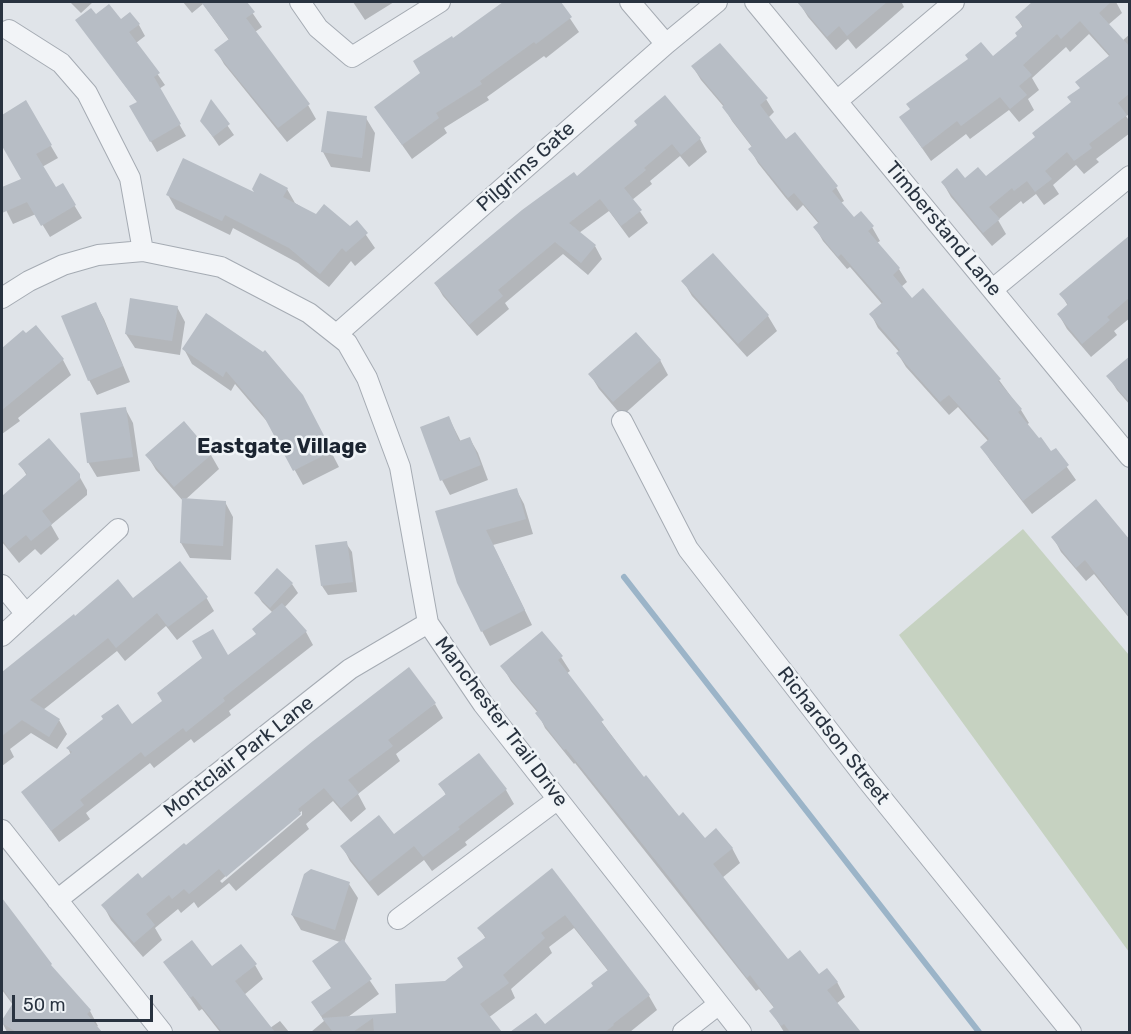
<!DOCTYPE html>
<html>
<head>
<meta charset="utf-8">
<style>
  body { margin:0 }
  #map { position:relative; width:1131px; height:1034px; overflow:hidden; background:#e0e4e9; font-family:Rubik,sans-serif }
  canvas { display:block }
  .frame { position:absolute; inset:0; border:3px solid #293340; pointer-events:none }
  .scale { position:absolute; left:12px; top:995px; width:141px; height:27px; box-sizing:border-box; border:3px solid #293340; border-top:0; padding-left:8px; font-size:18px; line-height:21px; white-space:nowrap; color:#293340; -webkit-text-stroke:4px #eff3f6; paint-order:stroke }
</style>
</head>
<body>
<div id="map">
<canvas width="1131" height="1034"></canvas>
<div class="frame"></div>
<div class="scale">50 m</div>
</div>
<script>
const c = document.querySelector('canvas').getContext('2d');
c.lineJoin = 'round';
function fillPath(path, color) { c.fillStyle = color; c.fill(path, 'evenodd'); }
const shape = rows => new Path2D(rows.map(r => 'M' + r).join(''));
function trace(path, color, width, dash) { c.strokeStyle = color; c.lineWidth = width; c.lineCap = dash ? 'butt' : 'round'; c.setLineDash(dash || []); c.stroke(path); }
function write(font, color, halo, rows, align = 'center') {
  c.font = font + ' Rubik,sans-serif'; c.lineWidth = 5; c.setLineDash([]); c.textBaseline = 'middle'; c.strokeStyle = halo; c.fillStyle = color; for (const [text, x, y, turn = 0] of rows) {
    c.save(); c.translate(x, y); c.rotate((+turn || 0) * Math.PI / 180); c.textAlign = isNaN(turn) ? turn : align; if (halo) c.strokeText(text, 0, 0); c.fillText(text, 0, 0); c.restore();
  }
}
fillPath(shape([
  [1023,529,1129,655,1129,952,899,635]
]), '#c6d2c1');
fillPath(shape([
  [70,2,93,2,81,13],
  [183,2,245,2,262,27,255,32,308,105,316,119,287,142,224,64,216,50,229,40,203,4,192,13],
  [353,2,394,2,365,20],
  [505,2,559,2,579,32,546,58,544,56,487,97,489,100,444,128,447,133,412,159,376,108,422,74,453,40],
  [803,2,904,2,902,3,904,7,856,49,848,39,836,50,808,17,800,4],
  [1034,2,1046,2,1050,6,1054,2,1116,2,1122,13,1108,25,1122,41,1130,34,1130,114,1126,116,1130,122,1130,133,1096,159,1099,162,1084,174,1076,165,1053,185,1059,194,1044,205,1036,194,1023,204,1021,201,998,220,1006,234,992,246,951,197,943,183,986,178,1037,138,1072,103,1081,89,1110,57,1089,34,1070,52,1066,47,1032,78,1039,90,1028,99,1034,110,1019,122,1009,110,970,139,966,134,931,161,901,118,993,58,1018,37,1023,28,1017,18],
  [96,16,139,25,145,36,136,43,165,85,159,89,186,136,157,152,131,107,138,103,77,21],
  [693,67,766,99,774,112,768,118,786,141,836,187,844,201,841,203,854,219,872,227,880,241,877,243,899,269,907,282,901,287,912,300,999,380,1021,410,1029,423,1026,425,1051,453,1055,450,1076,480,1032,514,990,460,982,447,988,441,958,407,949,415,906,367,898,354,900,353,878,328,871,314,882,304,850,267,847,269,823,241,815,227,819,224,803,205,797,211,785,197,758,163,750,149,752,147,732,121,724,107,701,80],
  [665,97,700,139,707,152,689,167,680,156,650,181,652,184,632,200,648,223,629,238,609,211,579,233,595,246,602,259,588,275,563,254,505,303,509,309,477,336,443,296,436,284,576,178,638,126],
  [25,102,58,158,42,167,55,189,62,185,82,218,50,237,36,214,13,224,2,202,2,189,23,180,2,143,2,115,2,116],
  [211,102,234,135,219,146,202,121],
  [366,118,375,133,370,172,331,167,323,152],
  [287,189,295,203,316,216,350,228,357,222,375,248,355,266,351,261,329,287,298,263,233,228,230,235,176,209,168,195,257,195],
  [1130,237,1130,318,1114,331,1117,335,1091,357,1067,329,1059,315,1068,306,1061,294],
  [713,255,768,316,777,331,747,357,692,296,683,281],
  [96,304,104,319,130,382,97,395,89,380],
  [177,307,185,322,180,355,135,348,126,334],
  [23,332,63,360,71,375,18,418,20,421,2,434,2,350],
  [184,349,311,413,339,467,303,485,270,425,235,384,231,391,192,364],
  [1130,358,1130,405,1117,390,1108,376],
  [660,360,668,375,622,416,599,389,590,374],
  [125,408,133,423,140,471,97,477,88,462],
  [449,418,461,442,470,439,478,453,488,480,450,495,442,480],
  [147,455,211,455,219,469,185,500,225,502,233,517,231,560,190,558,181,543,183,501,156,470],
  [20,464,78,474,87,490,87,495,51,525,59,539,41,555,35,549,19,563,2,542,2,498,27,476],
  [516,489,524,504,533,534,493,545,532,625,490,646,482,631,437,512],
  [1053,537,1130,542,1130,619,1094,574,1086,581,1061,552],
  [346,543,352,552,357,592,328,595,322,586],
  [292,584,298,593,284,608,306,632,313,645,229,711,231,715,194,743,191,739,154,768,150,763,86,813,90,819,59,842,23,792,71,755,68,748,132,726,257,635,273,613,262,602,256,593],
  [206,597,214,611,177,640,166,626,125,661,117,651,43,710,59,720,67,734,57,749,31,733,10,749,14,757,2,766,2,675,75,618,133,600],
  [561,657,570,671,566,674,644,779,678,818,705,840,732,848,740,863,722,878,788,961,837,982,845,997,836,1004,859,1032,784,1032,771,1011,775,1009,759,989,756,991,575,763,574,764,545,728,538,713,511,681,502,666],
  [435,704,443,718,396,754,400,761,358,794,366,809,351,822,333,801,306,824,309,829,236,891,229,883,198,908,194,902,181,913,178,909,155,928,162,940,143,957,111,920,103,905,142,880,186,847],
  [302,811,302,815,222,883,220,881],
  [440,784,506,790,514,804,465,842,467,845,432,871,424,860,378,896,350,861,342,846,393,836,446,795],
  [552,870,649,996,657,1010,630,1032,512,1032,535,1015,544,1027,595,987,609,972,574,928,549,947,552,953,511,989,515,998,488,1018,500,1032,465,1032,452,1015,453,1032,311,1032,324,1021,313,1003,332,989,314,962,340,942,301,930,292,915,349,884,358,898,344,943,379,994,348,1017,398,1015,464,968,486,939,479,928],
  [2,901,55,973,90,1011,98,1026,96,1027,100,1032,7,1032,2,1022,13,1005,2,990],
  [165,962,212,968,255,965,263,979,244,995,270,1028,280,1021,289,1032,220,1032,202,1009,199,1011]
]), '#0003');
trace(shape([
  [624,577,979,1032]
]), '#9bb4c8', 6);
fillPath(shape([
  [201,2,247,2,255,12,246,18,310,104,278,128,214,50,229,39],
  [503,2,561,2,572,17,536,44,534,42,480,81,482,84,436,113,439,118,402,145,374,107,420,73,413,61,452,36,453,38],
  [797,2,887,2,847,36,839,26,827,37],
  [1032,2,1111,2,1099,13,1130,47,1130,93,1118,103,1127,115,1089,144,1092,148,1074,161,1067,152,1045,171,1052,179,1035,192,1027,181,1014,191,1012,188,989,207,1000,219,983,233,941,182,957,168,965,178,978,167,986,176,1035,137,1032,133,1071,102,1067,97,1080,88,1075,82,1110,55,1080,21,1061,39,1057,34,1023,65,1032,75,1019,86,1027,95,1010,109,1000,97,961,126,957,121,922,148,899,117,910,109,906,104,968,59,965,55,981,42,993,56,1017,36,1015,33,1023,26,1015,17],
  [109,4,121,19,130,12,140,24,129,32,160,73,154,77,181,124,150,142,129,106,137,102,75,20,91,8,96,14],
  [720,43,768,98,760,105,786,139,795,132,838,186,832,191,854,217,861,211,874,226,868,231,900,268,893,275,912,298,923,288,1001,379,998,381,1022,409,1018,412,1039,438,1041,437,1051,451,1056,448,1069,465,1023,501,980,447,989,439,949,395,940,402,896,353,900,350,869,314,883,302,841,254,838,257,813,227,819,222,794,193,788,198,776,183,748,149,752,146,722,107,724,105,691,66],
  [665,95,701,138,681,155,672,144,644,168,646,170,624,188,642,210,621,226,600,199,569,223,596,245,581,263,555,242,498,290,503,296,469,325,434,283,522,210,574,172,577,176,637,125,634,121],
  [211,99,230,124,213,137,200,121],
  [26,100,52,145,36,154,56,187,63,183,76,205,41,226,27,202,2,213,2,187,21,179,2,146,2,115],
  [327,111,367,116,362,158,321,152],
  [183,158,254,192,252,189,260,173,288,188,283,197,316,214,324,204,350,226,357,220,368,233,346,252,342,248,320,274,289,248,225,215,222,221,166,195],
  [1130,235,1130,297,1107,317,1110,320,1082,344,1057,314,1068,304,1059,294],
  [713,253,769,315,738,344,681,281],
  [130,298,178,306,172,341,125,334],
  [96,302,123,366,88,381,61,316],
  [206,313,263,352,265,350,303,395,332,451,293,471,262,413,226,371,223,377,182,349],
  [36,325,64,359,2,410,2,348,23,330,26,333],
  [636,332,661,360,613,402,588,374],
  [1130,356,1130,403,1106,376],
  [126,407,133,457,87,463,80,413],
  [449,416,459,441,470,437,481,465,440,481,420,427],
  [184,421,212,454,174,487,145,455],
  [49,438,80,474,80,479,42,511,52,524,31,541,26,535,9,549,2,540,2,496,27,474,18,464],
  [517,488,526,519,486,530,525,610,481,632,457,583,435,511],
  [182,498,226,501,223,546,180,543],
  [1096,499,1130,540,1130,618,1085,560,1076,568,1051,537],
  [347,541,353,582,321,586,315,545],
  [180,561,208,597,168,627,157,613,116,648,108,638,30,700,60,719,49,737,22,720,2,736,2,672,74,614,75,616,118,579,133,598],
  [277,568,293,583,270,608,254,593],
  [282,603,307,631,223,698,225,701,186,732,183,728,145,757,141,752,80,800,84,805,51,831,21,792,72,752,66,748,103,719,101,716,118,704,132,724,162,701,157,693,202,658,192,641,213,629,228,655,256,634,252,629],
  [542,631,563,656,558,660,604,720,601,722,644,777,646,775,679,816,683,812,705,838,716,828,733,848,713,864,788,959,800,950,819,974,827,968,838,982,827,990,861,1032,790,1032,784,1024,781,1026,769,1011,774,1007,750,975,747,978,673,882,566,749,564,750,535,713,538,711,500,666],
  [409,667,436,703,388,740,393,746,348,780,359,793,341,808,324,788,298,809,301,814,226,877,219,869,189,894,184,889,172,899,169,895,146,914,155,925,134,943,101,905,138,873,142,878,184,843,186,845,313,741],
  [479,753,507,789,458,827,460,829,423,857,414,846,369,882,340,846,379,815,394,834,446,794,438,784],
  [552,868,650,995,613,1024,614,1025,605,1032,510,1032,536,1013,545,1024,593,986,591,983,608,970,565,915,541,933,545,938,503,975,509,983,480,1004,502,1032,374,1032,373,1018,353,1032,333,1032,322,1018,396,1013,395,984,445,981,463,967,457,958,486,937,477,928],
  [311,869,350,882,335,930,291,915,304,874],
  [2,898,52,964,51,965,91,1010,87,1014,102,1032,16,1032,2,1023,2,1020,13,1003,2,988],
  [343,939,372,979,321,1016,311,1002,331,988,312,961],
  [192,940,212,966,241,944,257,964,235,981,275,1032,222,1032,193,996,190,998,163,962]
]), '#b7bdc5');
const minor = shape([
  [300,2,318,28,352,57,440,2],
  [630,2,666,44],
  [755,2,1130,457],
  [9,30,61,63,87,93,130,178,143,251],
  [837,101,954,2],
  [993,289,1130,176],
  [2,298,29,281,63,265,98,255,143,251,221,267,309,313,347,343,367,378,400,467,428,623,483,704,741,1032],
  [337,334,666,44,717,2],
  [622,421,688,549,867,780,1071,1032],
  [2,585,26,614],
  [2,636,118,529],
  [2,830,162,1032],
  [57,900,350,669,428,623],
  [398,919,558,799],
  [683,1032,719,1004]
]);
trace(minor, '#a5abb3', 22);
trace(minor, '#f2f4f7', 20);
write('20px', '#293340', '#eff3f6', [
  ["Pilgrims Gate",526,167,-42],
  ["Timberstand Lane",943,229,50],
  ["Manchester Trail Drive",501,722,53],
  ["Richardson Street",833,736,52],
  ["Montclair Park Lane",239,757,-38]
]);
write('bold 21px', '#1b2430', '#eff3f6', [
  ["Eastgate Village",282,447]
]);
</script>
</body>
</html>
